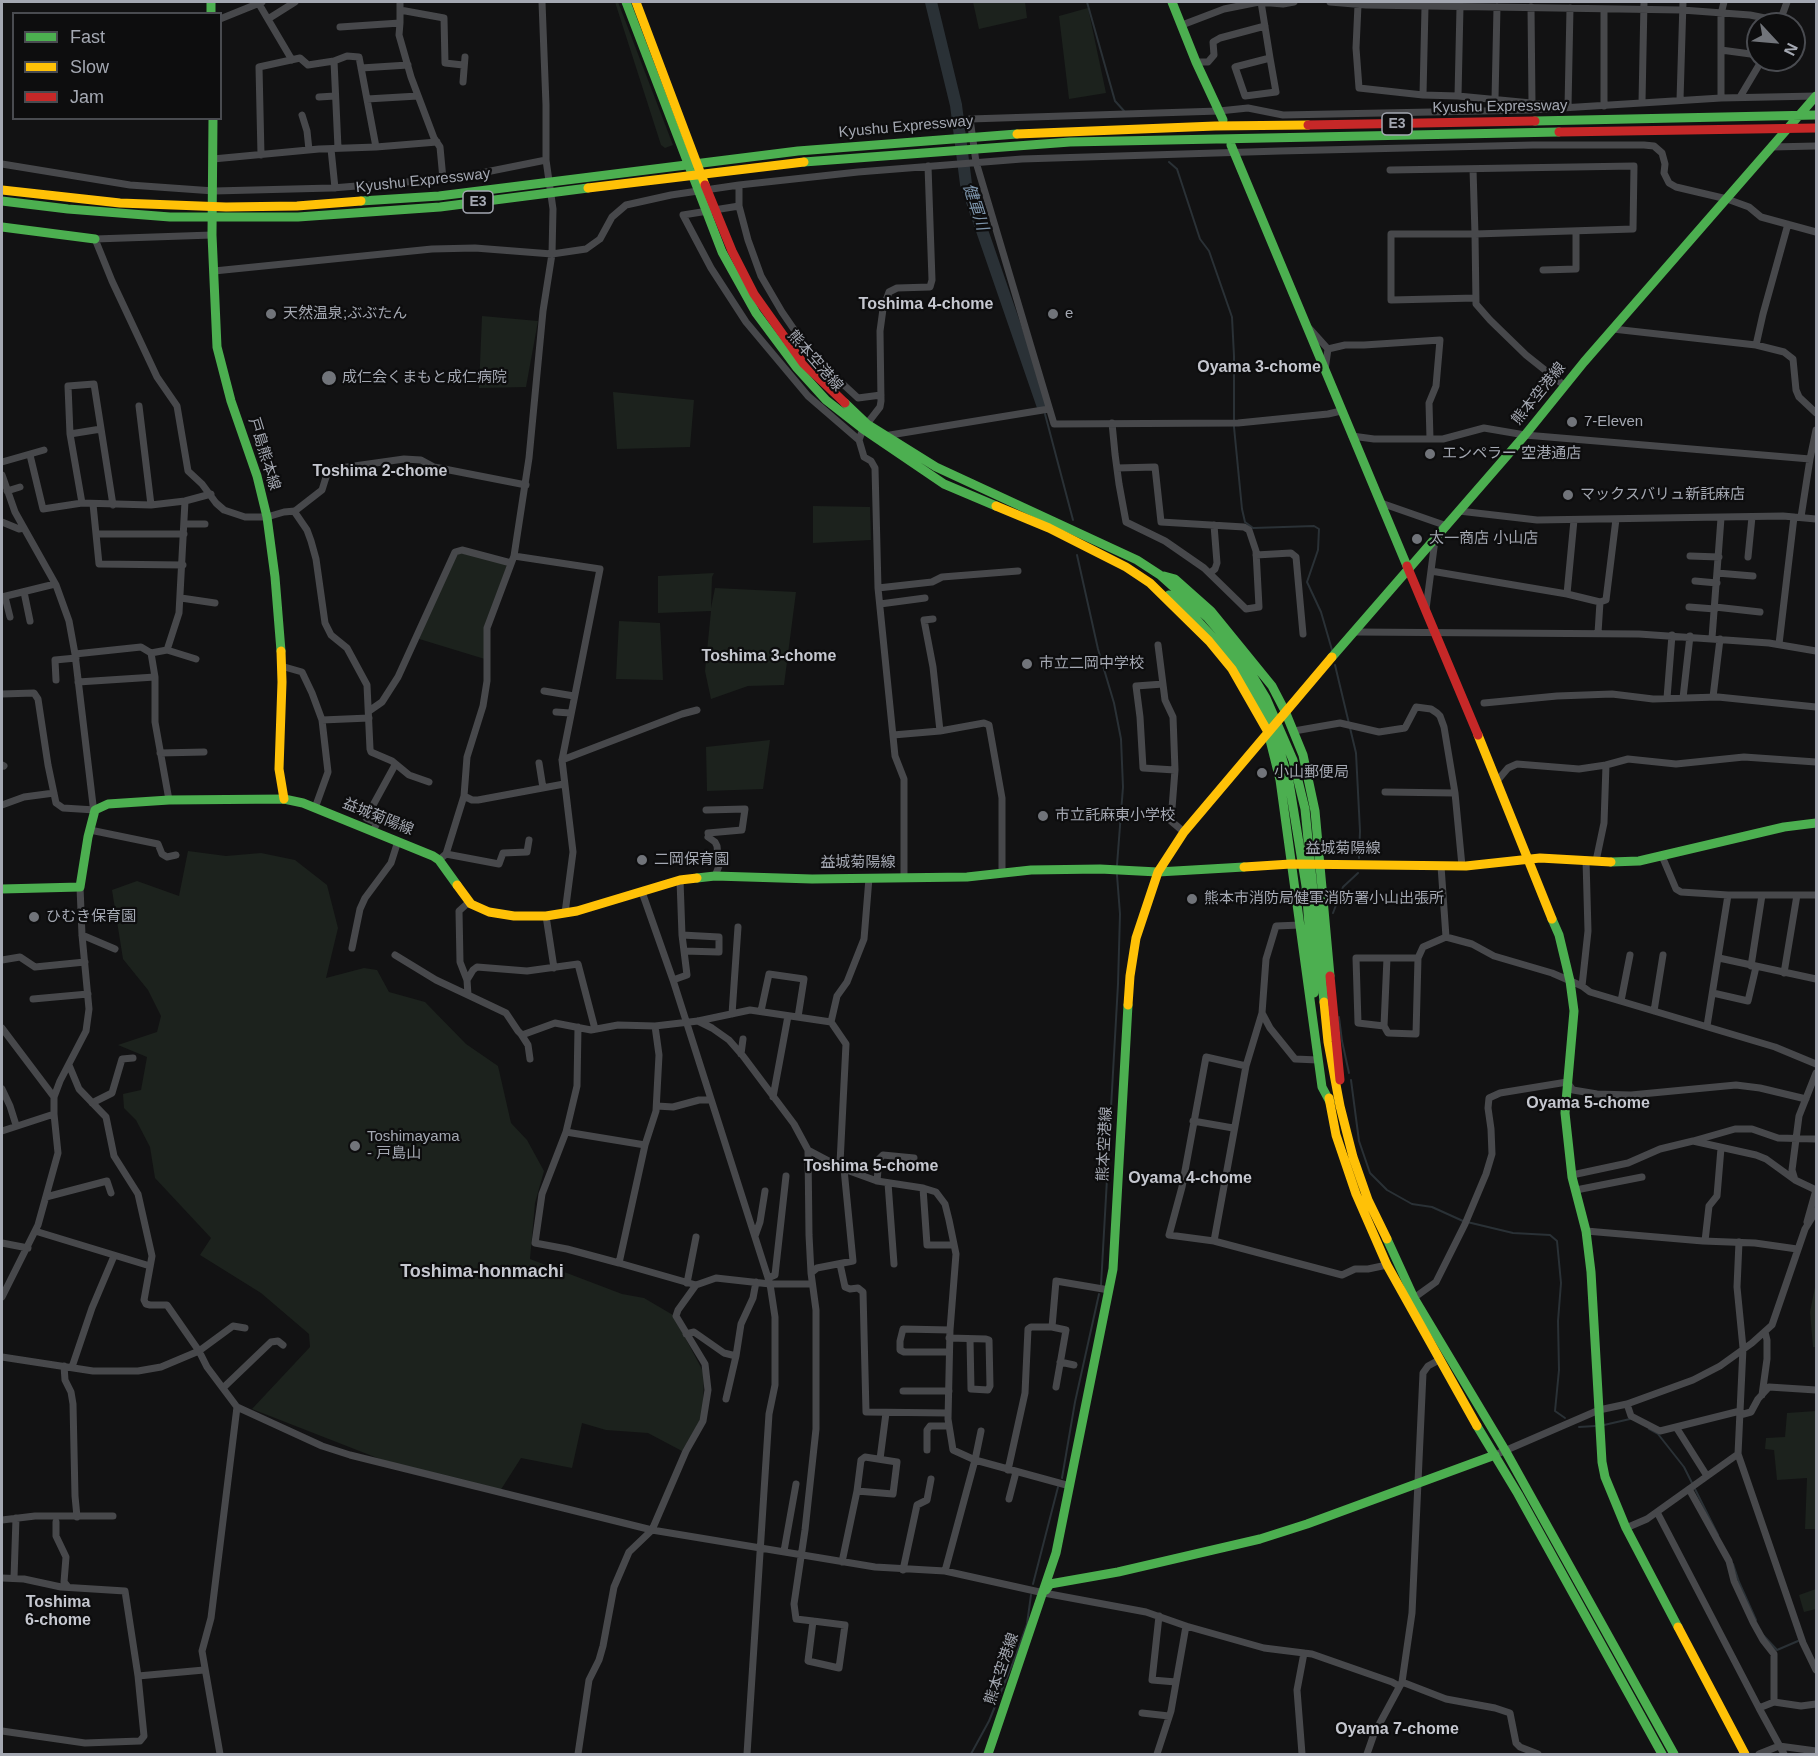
<!DOCTYPE html>
<html>
<head>
<meta charset="utf-8">
<style>
  body { margin:0 }
  #map { position:relative; width:1818px; height:1756px; overflow:hidden; background:#121213; font-family:Arial,sans-serif }
  canvas { display:block }
  .frame { position:absolute; inset:0; border:3px solid #a4a8b2; pointer-events:none }
  .legend { position:absolute; left:12px; top:12px; width:210px; height:108px; box-sizing:border-box; background:#0d0d0e; border:2px solid #494b50; margin:0; padding:8px 10px; list-style:none; font-size:18px; color:#a4a8b2 }
  .legend li { display:flex; align-items:center; gap:12px; height:30px }
  .legend b { width:30px; border:2px solid #494b50 }
  .north { position:absolute; left:1746px; top:12px; width:60px; height:60px; box-sizing:border-box; background:#0d0d0e; border:2px solid #494b50; border-radius:50%; rotate:116deg; font-size:16px; font-weight:700; line-height:24px; text-align:center; color:#a4a8b2 }
  .north::after { content:''; display:block; margin:auto; width:21px; height:27px; background:#71747a; clip-path:polygon(50% 0,100% 100%,50% 72%,0 100%) }
</style>
</head>
<body>
<div id="map">
<canvas width="1818" height="1756"></canvas>
<div class="frame"></div>
<ul class="legend">
<li><b style="height:8px;background:#4caf50"></b>Fast</li>
<li><b style="height:8px;background:#ffc107"></b>Slow</li>
<li><b style="height:8px;background:#c62828"></b>Jam</li>
</ul>
<div class="north">N</div>
</div>
<script>
const c = document.querySelector('canvas').getContext('2d');
c.lineJoin = 'round';
function fillPath(path, color) { c.fillStyle = color; c.fill(path, 'evenodd'); }
const shape = rows => new Path2D(rows.map(r => 'M' + r).join(''));
function trace(path, color, width, dash) { c.strokeStyle = color; c.lineWidth = width; c.lineCap = dash ? 'butt' : 'round'; c.setLineDash(dash || []); c.stroke(path); }
function write(font, color, halo, rows, align = 'center') {
  c.font = font + ' Arial,"Noto Sans JP",sans-serif'; c.lineWidth = 4.5; c.setLineDash([]); c.textBaseline = 'middle'; c.strokeStyle = halo; c.fillStyle = color; for (const [text, x, y, turn = 0] of rows) {
    c.save(); c.translate(x, y); c.rotate((+turn || 0) * Math.PI / 180); c.textAlign = isNaN(turn) ? turn : align; if (halo) c.strokeText(text, 0, 0); c.fillText(text, 0, 0); c.restore();
  }
}
fillPath(shape([
  [615,2,618,2,673,145,665,148,661,145],
  [973,2,1025,2,1027,18,979,29],
  [1088,8,1106,93,1069,99,1059,16],
  [482,316,538,321,526,387,479,388],
  [613,392,694,400,690,447,617,449],
  [813,506,870,507,871,540,813,543],
  [455,552,511,563,487,628,488,660,416,638],
  [714,573,712,577,711,608,715,588,796,592,784,685,748,686,711,699,705,671,711,611,658,613,658,576],
  [619,621,660,623,663,680,616,679],
  [770,740,763,789,707,791,706,747],
  [188,851,226,856,261,853,295,860,327,885,338,928,326,978,364,968,377,970,389,992,425,1002,466,1044,498,1066,511,1123,527,1140,544,1171,535,1203,530,1259,622,1294,644,1298,673,1315,704,1373,703,1411,699,1422,682,1451,648,1433,606,1430,582,1423,572,1468,521,1458,500,1491,403,1468,252,1409,310,1347,309,1334,261,1293,200,1255,211,1238,155,1178,150,1147,136,1120,124,1108,123,1094,141,1090,147,1057,118,1045,157,1032,161,1016,148,990,123,959,112,890,137,881,179,896],
  [1816,1282,1816,1347,1813,1347,1810,1312],
  [1816,1411,1816,1529,1805,1529,1807,1478,1777,1480,1774,1450,1765,1449,1766,1438,1785,1437,1787,1413],
  [1816,1589,1816,1609,1804,1612,1799,1595]
]), '#1c221d');
trace(shape([
  [1087,2,1115,101,1125,112],
  [1169,162,1177,169,1200,239,1209,251,1232,317,1234,356,1234,427,1242,509,1245,522,1253,528,1314,526,1319,529,1318,550,1307,582,1321,612,1332,650],
  [1045,414,1073,520],
  [1077,555,1098,649,1114,703,1121,739,1123,787,1117,865],
  [1335,665,1356,753,1360,831,1359,858],
  [1333,913,1343,887,1358,873],
  [1339,1017,1342,1041,1349,1073],
  [1351,1080,1359,1141,1370,1173,1387,1190,1412,1204,1432,1207,1463,1221,1513,1233,1550,1235,1557,1241,1561,1283,1558,1321,1559,1370,1555,1411,1565,1418],
  [1101,1285,1118,984,1120,914,1117,875],
  [1604,1425,1630,1419],
  [1579,1427,1595,1426],
  [1649,1429,1658,1434,1684,1467,1718,1535],
  [1062,1478,1075,1402,1099,1294],
  [1733,1564,1739,1582,1756,1620],
  [1033,1584,1058,1487],
  [1764,1636,1777,1650,1798,1641],
  [971,1754,989,1721,1016,1655,1027,1624,1031,1595]
]), '#2a3136', 2);
trace(shape([
  [931,2,956,105,966,184,1043,407]
]), '#2a3136', 12);
trace(shape([
  [1261,2,1270,58,1276,92,1245,96,1235,67,1270,58],
  [1330,2,1366,5,1682,10,1750,15,1780,21,1787,2],
  [259,4,292,60],
  [1358,5,1356,48,1359,88,1423,95,1458,96,1552,105],
  [1531,7,1532,103],
  [400,10,444,18,445,63,463,65],
  [220,19,262,2],
  [268,19,295,2],
  [400,23,399,35,411,77,434,138,440,147,443,179],
  [1182,25,1224,9,1259,2,1283,4,1294,2],
  [340,27,400,23,400,2],
  [1721,50,1758,55],
  [334,61,338,148],
  [1196,62,1208,62,1214,55,1213,42,1220,38,1265,26],
  [361,68,408,65],
  [463,82,465,57],
  [1423,95,1425,7],
  [1458,96,1460,7],
  [319,97,335,96],
  [1740,97,1762,60],
  [1721,98,1721,14,1724,2],
  [367,99,418,96],
  [1495,99,1497,7],
  [1680,100,1683,2],
  [1642,102,1644,2],
  [1604,106,1604,9],
  [1568,107,1570,8],
  [302,115,307,131,309,150],
  [1771,147,1816,146],
  [331,149,335,188],
  [261,155,259,67,300,58,308,65,334,61,347,56,359,57,376,147],
  [213,159,319,149,376,147,437,142],
  [2,164,130,185,214,191,332,188,443,179,466,176,546,160],
  [1473,169,1475,234,1391,234,1391,300,1476,298],
  [1390,170,1634,166,1633,229,1475,234,1476,304,1490,320,1526,355,1565,386],
  [739,185,739,206,748,240,761,276,782,312,804,344,831,373,858,398,881,395],
  [739,206,683,215,711,268,746,322,808,396,859,440],
  [212,235,95,239,112,281,157,377,177,406,188,471,202,484,216,503,224,510,245,517,267,517,284,512,295,511,322,490,327,474,333,469,404,459,421,460,434,467,526,485],
  [1543,270,1576,269,1576,231],
  [214,271,432,249,475,248,552,254,586,249,600,239,612,217,626,205,671,195,739,185,858,172,1022,159,1280,151,1533,145,1644,145,1654,146,1662,153,1665,164,1664,173,1669,183,1676,187,1727,199,1749,207,1761,217,1816,232],
  [1310,329,1328,349],
  [1613,329,1756,345,1784,352,1793,359,1796,390,1799,397,1816,413],
  [1756,345,1763,314,1788,224],
  [1325,370,1328,349,1345,345,1364,345,1440,340,1436,386,1429,403,1430,439],
  [139,406,151,505],
  [1341,411,1328,414,1238,423,1054,424,976,162,970,119,1219,111,1248,108,1283,115,1530,110,1721,98,1816,96],
  [1112,423,1115,454,1119,484,1126,522,1165,541,1204,568,1244,607,1246,609,1259,607,1256,551,1249,530,1244,527,1161,522,1155,467,1117,468],
  [70,434,101,429],
  [884,436,1049,409],
  [1352,436,1374,439,1443,439,1484,428,1525,435,1810,459,1816,430],
  [30,455,43,509,82,503,151,505,185,501,211,494],
  [2,462,44,450],
  [2,475,15,512,56,585,69,621,75,654,93,805,95,810,63,808,56,803,48,765,38,699,34,693,2,694],
  [7,491,20,487],
  [82,503,70,434,68,386,94,384,113,505],
  [1381,503,1447,526],
  [93,504,99,564,183,565],
  [294,511,307,530,311,541,316,559,325,623,331,635,347,648,367,685,370,749,371,752,392,761,409,775,429,782],
  [1459,511,1537,520,1783,516,1816,519],
  [1801,517,1810,459],
  [1574,520,1567,594,1600,602],
  [2,522,19,529,24,528],
  [184,524,205,524],
  [96,534,184,534],
  [1256,555,1291,553,1296,557,1303,634],
  [514,556,600,569,562,760,573,852,565,913],
  [1690,556,1719,557],
  [1748,557,1752,517],
  [1431,571,1567,594],
  [1210,573,1215,569,1217,563,1214,525],
  [1717,573,1753,576],
  [1695,581,1717,583],
  [878,588,932,582,942,577,1018,571],
  [24,592,30,621],
  [2,597,55,584],
  [5,597,10,617],
  [181,598,215,603],
  [880,604,925,598],
  [1689,607,1715,609],
  [1715,607,1760,612],
  [1426,609,1435,540],
  [933,619,924,620,933,667,940,731],
  [1354,632,1639,634,1769,643,1816,651],
  [1598,633,1600,602,1606,600,1616,519],
  [1712,638,1721,518],
  [1779,644,1794,517],
  [1158,645,1165,700,1173,717,1175,770,1171,821,1184,832],
  [167,650,196,659],
  [151,653,167,650,179,613,185,501],
  [75,654,141,647,151,653,155,677,155,722,169,800],
  [281,666,302,672,312,693,322,720,328,772,315,808],
  [56,680,55,660,76,658],
  [78,682,155,677],
  [1163,684,1136,686,1140,717,1143,768,1175,770],
  [544,691,574,696],
  [1713,697,1720,639],
  [1667,698,1672,635],
  [1683,698,1690,636],
  [1484,703,1557,696,1612,694,1653,699,1718,697,1816,707],
  [369,711,382,702,398,677,455,552,462,550,511,563],
  [556,712,570,713],
  [322,720,369,718],
  [1294,731,1340,723,1379,732,1405,728,1416,707,1431,709,1437,713,1440,716,1444,727,1455,793,1462,866],
  [893,735,940,731,984,723,989,725,1002,798,1002,873],
  [160,753,204,752],
  [562,760,682,714,697,710],
  [539,763,543,788],
  [2,765,4,766],
  [1497,781,1508,768,1517,764,1579,769,1606,765],
  [1385,792,1455,793],
  [464,796,472,800,478,800,564,784],
  [2,805,24,797,54,793],
  [706,810,745,809,742,830,708,833],
  [90,830,158,844,162,854,167,857,176,855],
  [373,831,377,823,366,818,395,765],
  [708,837,715,842,717,846,719,866,715,876],
  [446,854,499,864,503,853,527,852,529,840],
  [1662,856,1676,889,1681,892,1728,895,1816,895],
  [439,860,446,854,464,796,467,757,483,706,487,681,487,628,514,556,529,458,543,311,552,254,553,209,546,160,546,105,542,2],
  [1596,861,1604,823,1606,765,1628,759,1676,764,1744,757,1816,762],
  [1441,866,1446,937],
  [869,878,864,939,847,982,837,996,831,1022,846,1044,840,1163,844,1169,877,1181,923,1188,936,1192,945,1204,949,1220,956,1254,950,1330,948,1419,953,1450,975,1460,945,1571],
  [904,878,904,779,895,756,878,588,875,468,871,461,864,457,859,440,863,429,880,407,881,401,880,331,883,309,889,292,897,288,930,287,932,280,928,166],
  [642,892,673,980,770,1284,775,1317,775,1385,769,1414,747,1754],
  [469,902,459,911,460,962,467,980,468,995,506,1013,518,1031,522,1035,555,1023,591,1030,618,1025,655,1026,698,1021,750,1010,831,1022],
  [546,916,554,968],
  [1300,925,1276,926,1266,959,1262,1013,1270,1028,1295,1059,1318,1060],
  [82,935,115,949],
  [682,935,719,937,719,952,684,951],
  [352,948,360,909,365,898,391,863,398,841],
  [395,955,436,980,468,995],
  [1418,958,1356,958,1358,1023,1384,1026,1388,1033,1416,1034,1418,958,1423,947,1446,937,1472,944,1494,956,1552,973,1582,986,1590,992,1775,1047,1816,1064],
  [1719,958,1816,979],
  [2,960,20,957,35,967,85,962],
  [1751,966,1762,895],
  [1784,973,1797,895],
  [467,980,473,970,477,967,527,971,578,964,595,1029],
  [673,980,687,975,682,935,680,880],
  [1582,986,1588,931,1586,860],
  [1713,993,1748,1001,1756,967],
  [33,999,88,994],
  [1621,1001,1630,955],
  [761,1011,769,974,804,979,798,1017],
  [1654,1011,1663,955],
  [732,1014,738,927],
  [698,1021,712,1028,729,1040,743,1056,794,1124,808,1150,809,1235,811,1273],
  [655,1026,659,1055,656,1111,645,1145,619,1263,696,1285,716,1278,770,1284,812,1284],
  [1384,1026,1387,958],
  [1707,1026,1728,895],
  [578,1027,577,1086,566,1132,645,1145],
  [2,1028,54,1097],
  [521,1034,528,1045,530,1059],
  [741,1054,743,1039],
  [69,1065,79,1089,106,1117,114,1156,138,1194,152,1256,144,1300,146,1304,150,1305,167,1305,199,1351,207,1367,237,1407,322,1446,350,1455,652,1530,875,1567,945,1571,1044,1593,1146,1612,1186,1626,1264,1648,1312,1654,1392,1682,1399,1686],
  [1246,1066,1206,1057,1182,1187,1169,1235,1214,1241,1342,1275,1355,1269,1368,1269,1387,1265],
  [1816,1073,1799,1116,1792,1170,1795,1180,1816,1190],
  [2,1089,10,1106,16,1125],
  [773,1097,788,1016],
  [92,1103,112,1093,122,1059,133,1058],
  [657,1106,673,1107,699,1100,710,1100],
  [1193,1121,1233,1128],
  [2,1131,54,1114],
  [566,1132,542,1194,535,1243,567,1249,619,1263],
  [808,1150,844,1169,853,1261,817,1268,811,1273,816,1310,816,1429,805,1530,794,1604,796,1619,813,1621,845,1625,839,1668,808,1661,813,1621],
  [1572,1175,1628,1163,1660,1149,1693,1141],
  [1795,1180,1766,1159,1756,1155,1693,1141,1735,1129,1752,1129,1778,1138,1816,1139],
  [877,1181,879,1159,883,1155,914,1158],
  [888,1183,894,1264],
  [923,1188,927,1245,954,1245],
  [1576,1190,1642,1177],
  [46,1197,107,1181,111,1193],
  [1807,1222,1816,1190],
  [35,1231,150,1266],
  [1586,1231,1703,1241,1755,1243,1797,1249],
  [755,1236,760,1222,765,1191],
  [1214,1241,1246,1066,1262,1013],
  [1705,1241,1709,1206,1717,1196,1721,1148],
  [1739,1242,1737,1287,1743,1348,1738,1454,1803,1643,1816,1670],
  [2,1243,28,1248],
  [840,1264,845,1287,850,1289,858,1288,863,1292,866,1412,948,1413],
  [768,1278,775,1275,786,1176],
  [687,1283,696,1237],
  [2,1297,38,1225,58,1153,54,1114,54,1097,60,1081,86,1031,89,1009,82,935,80,887],
  [1411,1300,1436,1282,1465,1224,1486,1174,1492,1154,1491,1129,1488,1108,1489,1098,1500,1093,1567,1082,1573,1090,1597,1094,1631,1095,1736,1085,1760,1088,1806,1099],
  [1052,1327,1066,1330,1056,1387],
  [686,1334,694,1332,724,1353,736,1356],
  [949,1338,986,1339,989,1340,990,1386,988,1390,971,1389,970,1339],
  [949,1352,904,1352,900,1350,900,1341,903,1329,950,1330],
  [2,1357,93,1371,138,1371,161,1367,199,1351,233,1326,245,1328],
  [1060,1362,1074,1365],
  [64,1366,65,1380,71,1392,73,1404,75,1496,77,1517],
  [72,1367,92,1308,114,1256],
  [223,1388,271,1342,278,1341,283,1345],
  [903,1391,949,1391],
  [1762,1395,1767,1359,1767,1340,1765,1332],
  [726,1399,736,1356,741,1324,753,1298,756,1282],
  [1627,1404,1631,1416,1660,1431,1740,1411],
  [1740,1415,1751,1412,1758,1399,1769,1387,1816,1390],
  [1676,1427,1707,1476],
  [981,1431,975,1460,1070,1486],
  [927,1450,927,1430,930,1426,949,1426],
  [1495,1455,1599,1410,1627,1404,1693,1380,1720,1366,1752,1343,1772,1325,1805,1229,1816,1211],
  [880,1459,886,1413],
  [1008,1470,1025,1393,1028,1329,1031,1327,1052,1327,1056,1281,1109,1290],
  [1689,1489,1738,1454],
  [1009,1499,1016,1472],
  [1657,1512,1759,1708],
  [2,1520,35,1516,113,1516],
  [56,1522,56,1536,66,1557,64,1582,68,1587],
  [1626,1528,1647,1519,1689,1489,1729,1561,1734,1581,1753,1622,1763,1640,1774,1654,1774,1702,1759,1708,1784,1754],
  [784,1551,796,1484],
  [842,1562,857,1491,861,1460,865,1457,897,1462,893,1494,857,1491],
  [903,1570,917,1505,927,1500,931,1479],
  [2,1578,24,1579,61,1587,125,1591,138,1676,204,1670],
  [14,1578,16,1518],
  [1159,1616,1152,1680,1176,1682],
  [1402,1682,1446,1699,1495,1708,1510,1713,1516,1743,1520,1747,1538,1754],
  [1774,1702,1801,1706,1816,1704],
  [1142,1713,1169,1716],
  [2,1731,85,1743,140,1741,144,1736,138,1676],
  [220,1754,202,1651,211,1618,237,1407],
  [578,1754,589,1680,599,1660,603,1646,614,1587,629,1552,652,1530,686,1451,703,1421,708,1390,705,1364,676,1316,678,1310,696,1285],
  [1157,1754,1171,1711,1186,1626],
  [1302,1754,1297,1690,1304,1653],
  [1367,1754,1374,1734,1402,1682,1412,1613,1423,1373,1428,1366,1439,1360],
  [1759,1754,1779,1746,1816,1751]
]), '#47484b', 7);
trace(shape([
  [211,2,211,14],
  [626,2,722,252,756,313,797,368,826,400,863,429,944,484,996,506],
  [1172,2,1196,62,1223,120],
  [213,118,212,235,217,347,231,401,257,476,267,517,275,577,281,651],
  [1535,121,1816,115],
  [1231,145,1407,566],
  [804,162,1070,142,1559,132],
  [2,201,68,209,170,217,298,217,440,207,588,188],
  [361,201,439,196,798,151,1017,134],
  [2,227,95,239],
  [845,403,867,424,936,467,1137,560,1160,575,1208,618,1240,655,1266,698,1293,760,1305,809,1324,1002],
  [1164,576,1175,579,1211,611,1272,686,1285,711,1303,755,1315,811,1330,976],
  [1169,595,1184,606,1230,656,1256,694,1275,734,1289,782,1306,886,1314,993],
  [1332,657,1525,435,1584,362,1816,96],
  [1268,732,1280,780,1322,1087,1330,1102],
  [1611,862,1639,861,1784,827,1816,823],
  [697,878,715,876,812,879,967,877,1031,870,1100,869,1158,872,1244,867],
  [2,889,80,887,88,837,95,810,108,804,169,800,284,799,303,803,433,856,439,860,457,885],
  [1552,919,1559,935,1570,981,1574,1011,1565,1113,1572,1177,1586,1231,1591,1272,1602,1462,1605,1477,1626,1528,1678,1627],
  [1387,1239,1414,1298,1505,1450,1674,1754],
  [1477,1426,1518,1494,1662,1754],
  [1046,1590,1050,1584,1118,1572,1260,1539,1307,1524,1495,1455],
  [988,1754,1056,1553,1113,1269,1128,1005]
]), '#4caf50', 9);
trace(shape([
  [636,2,705,185],
  [1017,134,1215,126,1308,125],
  [588,188,804,162],
  [2,190,120,203,226,207,297,206,361,201],
  [996,506,1049,528,1126,567,1150,583,1209,641,1232,669,1268,732],
  [281,651,282,682,279,769,284,799],
  [1478,735,1552,919],
  [1244,867,1291,864,1466,866,1540,858,1611,862],
  [457,885,471,904,489,912,514,916,546,916,577,911,680,880,697,878],
  [1324,1002,1328,1042,1340,1106,1353,1157,1368,1200,1387,1239],
  [1128,1005,1130,976,1136,938,1158,872,1184,832,1332,657],
  [1329,1098,1336,1135,1356,1194,1387,1265,1477,1426],
  [1678,1627,1745,1754]
]), '#ffc107', 9);
trace(shape([
  [1308,125,1535,121],
  [1559,132,1816,128],
  [705,185,732,251,754,294,803,363,845,403],
  [1407,566,1478,735],
  [1330,976,1340,1080]
]), '#c62828', 9);
for (const [x, y, r, color] of [
  [271,314,6,"#71747a"],
  [1053,314,6,"#71747a"],
  [329,378,8,"#71747a"],
  [1572,422,6,"#71747a"],
  [1430,454,6,"#71747a"],
  [1568,495,6,"#71747a"],
  [1417,539,6,"#71747a"],
  [1027,664,6,"#71747a"],
  [1262,773,6,"#71747a"],
  [1043,816,6,"#71747a"],
  [642,860,6,"#71747a"],
  [1192,899,6,"#71747a"],
  [34,917,6,"#71747a"],
  [355,1146,6,"#71747a"]
]) { const dot = new Path2D(); dot.arc(x, y, r, 0, 2 * Math.PI); c.fillStyle = color; c.fill(dot); trace(dot, '#0d0d0e', 2); }
for (const [x, y, w] of [
  [1397,124,30],
  [478,202,30]
]) { const box = new Path2D(); box.roundRect(x - w / 2, y - 11, w, 22, 4.5); c.fillStyle = '#0d0d0e'; c.fill(box); trace(box, '#a4a8b2', 1.5); }
write('bold 14px', '#a4a8b2', null, [
  ["E3",1397,124],
  ["E3",478,202]
]);
write('15px', '#a4a8b2', '#0d0d0e', [
  ["Kyushu Expressway",1500,107,-1],
  ["Kyushu Expressway",906,127,-5],
  ["Kyushu Expressway",423,181,-6],
  ["熊本空港線",815,361,49],
  ["熊本空港線",1539,394,-51],
  ["戸島熊本線",264,454,73],
  ["益城菊陽線",378,817,22],
  ["益城菊陽線",1343,849],
  ["益城菊陽線",858,863],
  ["熊本空港線",1105,1144,-87],
  ["熊本空港線",1002,1669,-71]
]);
write('15px', '#a4a8b2', '#0d0d0e', [
  ["天然温泉;ぶぶたん",283,314],
  ["e",1065,314],
  ["成仁会くまもと成仁病院",342,378],
  ["7-Eleven",1584,422],
  ["エンペラー 空港通店",1442,454],
  ["マックスバリュ新託麻店",1580,495],
  ["太一商店 小山店",1429,539],
  ["市立二岡中学校",1039,664],
  ["小山郵便局",1274,773],
  ["市立託麻東小学校",1055,816],
  ["二岡保育園",654,860],
  ["熊本市消防局健軍消防署小山出張所",1204,899],
  ["ひむき保育園",46,917],
  ["Toshimayama",367,1137],
  ["- 戸島山",367,1154]
], 'left');
write('italic 16px', '#7d95ac', '#0d0d0e', [
  ["健軍川",975,207,72]
]);
write('bold 16px', '#c5c7cf', '#0d0d0e', [
  ["Toshima 4-chome",926,305],
  ["Oyama 3-chome",1259,368],
  ["Toshima 2-chome",380,472],
  ["Toshima 3-chome",769,657],
  ["Oyama 5-chome",1588,1104],
  ["Toshima 5-chome",871,1167],
  ["Oyama 4-chome",1190,1179],
  ["Toshima",58,1603],
  ["6-chome",58,1621],
  ["Oyama 7-chome",1397,1730]
]);
write('bold 18px', '#c5c7cf', '#0d0d0e', [
  ["Toshima-honmachi",482,1272]
]);
</script>
</body>
</html>
